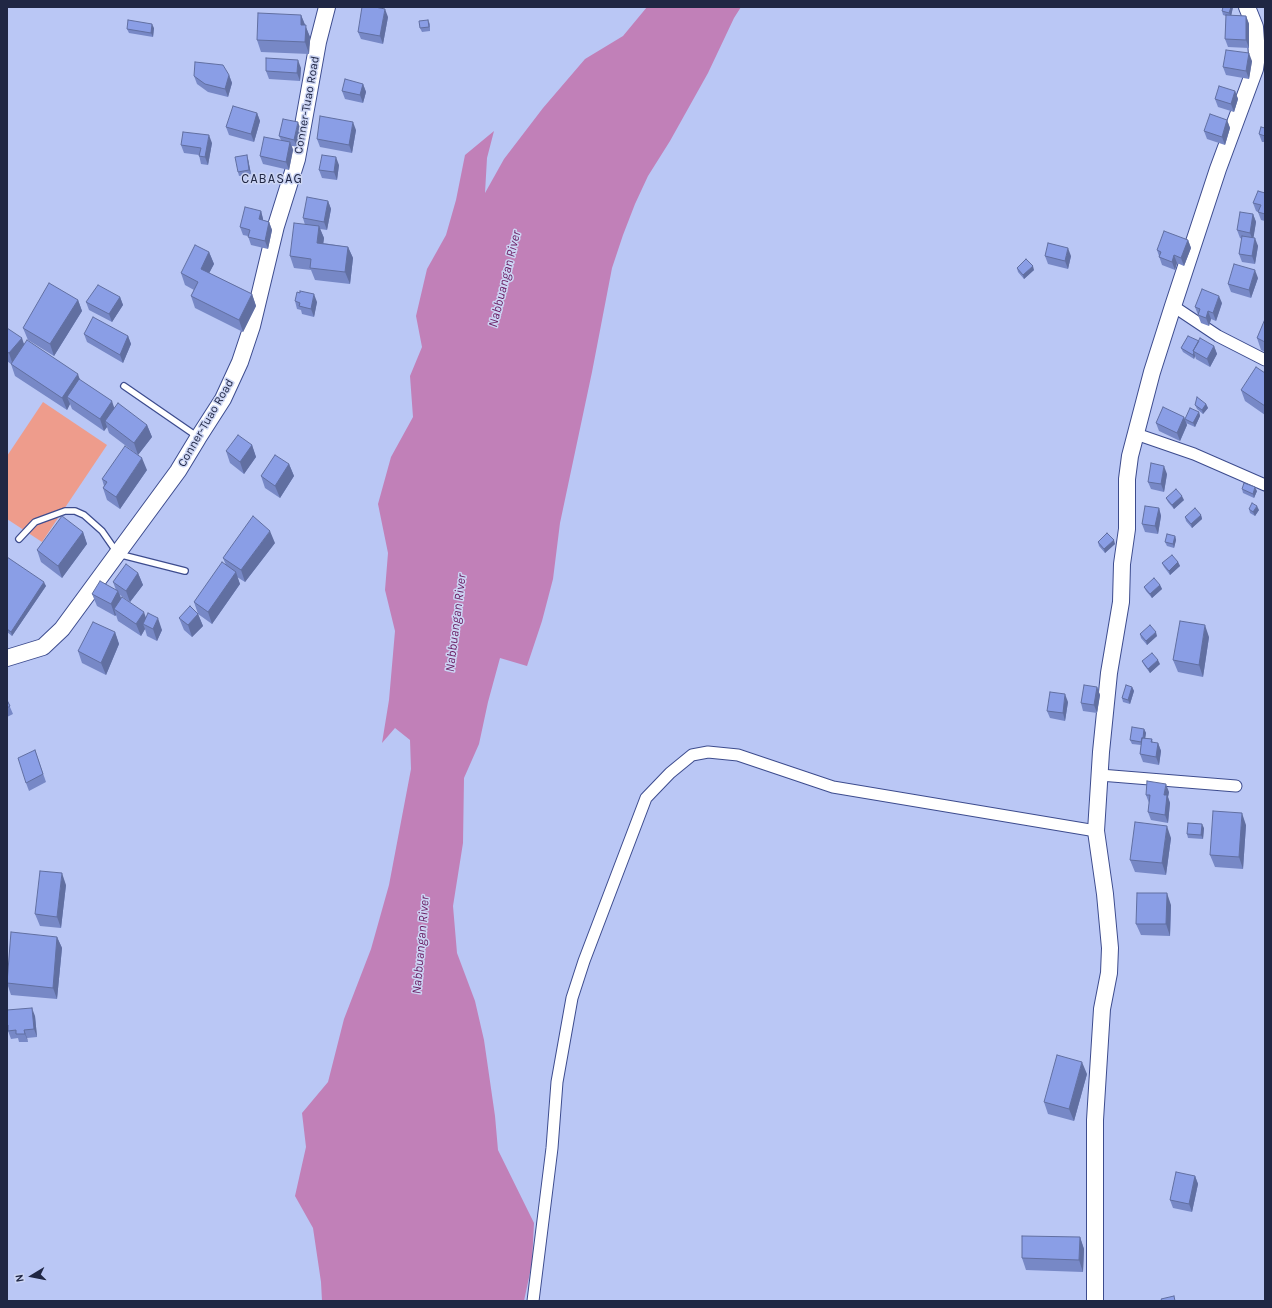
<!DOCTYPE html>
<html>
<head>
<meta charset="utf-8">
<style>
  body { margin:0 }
  #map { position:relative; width:1272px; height:1308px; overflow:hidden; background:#bac7f5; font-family:Karla,sans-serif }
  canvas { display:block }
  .frame { position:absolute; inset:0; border:8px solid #202744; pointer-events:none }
  .north { position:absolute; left:12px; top:1256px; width:40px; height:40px; -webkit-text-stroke:3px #ccd5f4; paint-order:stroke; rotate:260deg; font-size:11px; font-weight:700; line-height:16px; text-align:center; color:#202744 }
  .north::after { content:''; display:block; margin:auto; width:14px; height:18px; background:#202744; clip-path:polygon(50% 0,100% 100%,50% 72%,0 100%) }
</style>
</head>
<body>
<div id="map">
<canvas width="1272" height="1308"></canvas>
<div class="frame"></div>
<div class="north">N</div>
</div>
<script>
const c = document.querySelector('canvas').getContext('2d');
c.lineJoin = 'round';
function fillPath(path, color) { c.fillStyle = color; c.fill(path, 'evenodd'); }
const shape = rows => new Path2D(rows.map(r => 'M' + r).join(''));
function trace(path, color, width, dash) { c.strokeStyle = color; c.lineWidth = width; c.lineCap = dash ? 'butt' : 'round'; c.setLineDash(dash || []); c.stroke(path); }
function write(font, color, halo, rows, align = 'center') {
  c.font = font + ' Karla,sans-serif'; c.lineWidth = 3; c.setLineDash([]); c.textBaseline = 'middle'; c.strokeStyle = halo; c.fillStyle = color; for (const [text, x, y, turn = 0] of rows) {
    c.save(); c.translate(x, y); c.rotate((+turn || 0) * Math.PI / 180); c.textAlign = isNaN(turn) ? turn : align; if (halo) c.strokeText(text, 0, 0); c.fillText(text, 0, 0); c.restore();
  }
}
fillPath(shape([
  [43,402,107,445,42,542,7,519,7,456]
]), '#ee9c8c');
fillPath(shape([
  [647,7,741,7,734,18,708,73,670,141,648,176,635,204,623,235,612,268,592,372,560,523,553,579,542,621,527,666,500,658,488,702,479,744,464,778,463,843,453,906,457,953,475,1001,484,1040,495,1116,498,1150,534,1223,532,1263,524,1301,322,1301,321,1282,313,1228,295,1196,306,1147,302,1113,328,1082,344,1019,371,949,389,885,411,769,410,740,395,728,382,743,389,700,395,631,385,590,388,553,378,504,391,457,413,417,410,376,422,347,416,316,427,269,446,235,456,200,465,155,494,131,487,158,485,193,504,159,543,108,585,59,623,36]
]), '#c180b8');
const lane = shape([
  [124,386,198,437],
  [19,539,35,522,65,511,75,511,84,515,102,531,118,554,185,571]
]);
const street = shape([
  [1173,306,1218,336,1265,360],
  [1136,434,1194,454,1265,485],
  [1100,775,1236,786],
  [533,1301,552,1148,557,1082,572,998,584,961,646,798,670,773,692,755,708,752,738,755,833,787,1096,831]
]);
const secondary = shape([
  [7,658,43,647,62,629,178,471,198,438,223,399,240,362,252,326,276,226,297,159,318,42,327,7],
  [1095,1301,1095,1120,1102,1009,1109,973,1110,948,1105,894,1096,831,1101,752,1109,673,1121,602,1122,564,1127,529,1127,479,1130,456,1152,372,1173,306,1218,169,1255,69,1257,55,1255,27,1247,7]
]);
trace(lane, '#3d4c8e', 8);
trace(street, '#3d4c8e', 13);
trace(secondary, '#3d4c8e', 18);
trace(lane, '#fff', 5.5);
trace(street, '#fff', 11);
trace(secondary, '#fff', 16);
fillPath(shape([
  [1223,7,1233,7,1231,15,1246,16,1249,24,1249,48,1228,47,1225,39,1226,16,1223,15,1222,11],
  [301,15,310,37,309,54,261,52,257,40],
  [388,17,383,44,361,39,358,32],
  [428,20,430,24,430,31,422,32,420,28],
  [154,28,153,37,129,33,127,29],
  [1252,61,1249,79,1226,75,1223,67],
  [301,68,300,81,269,79,266,71],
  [229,75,232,83,228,97,208,92,197,84,194,76],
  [363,84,366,92,363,103,345,99,342,91],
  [1235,91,1238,99,1234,112,1218,107,1215,99],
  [257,113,260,121,254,142,229,135,226,127],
  [1227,120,1230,128,1225,145,1207,139,1204,131],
  [1265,128,1265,148,1264,144,1264,142,1262,142,1259,134],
  [301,130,297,147,292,146,293,150,289,170,263,164,260,156,281,140,279,136],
  [356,130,352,153,320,147,317,139],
  [212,143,208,165,201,164,199,155,184,153,181,145],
  [248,159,251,174,239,176,238,172],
  [339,165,337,180,322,178,319,170],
  [1265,193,1265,221,1261,220,1258,212,1256,211,1253,203],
  [328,201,331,209,327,230,320,229,324,238,323,243,348,247,353,258,350,284,315,280,311,270,294,268,290,256,305,225,303,218],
  [261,211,263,219,263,220,269,222,272,230,268,249,251,245,248,236,243,235,240,227],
  [1253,214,1256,222,1253,238,1258,246,1255,264,1242,262,1239,254,1242,239,1240,238,1237,230],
  [1188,240,1191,248,1184,266,1177,263,1175,270,1162,265,1157,250],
  [209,252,214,264,209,273,252,294,256,306,243,332,195,308,191,296,194,290,185,285,181,273],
  [1045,256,1071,256,1068,269,1048,264],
  [1017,268,1034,270,1024,279,1018,272],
  [1258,278,1251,298,1231,292,1228,284],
  [120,297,123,305,112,322,89,310,86,302],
  [78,300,82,311,54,356,28,340,23,328],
  [295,301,317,302,314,317,302,314,301,310,297,309],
  [1222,303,1216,321,1211,319,1209,326,1201,323,1195,307],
  [1265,319,1265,352,1261,350,1257,338],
  [7,328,24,344,80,380,115,408,147,425,152,437,138,455,109,433,107,427,104,431,72,409,70,404,67,410,15,376,11,364,7,361],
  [84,334,128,336,131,344,123,363,87,342],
  [1199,341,1214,346,1217,354,1210,367,1196,359,1195,356,1194,359,1183,352,1181,348],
  [1265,373,1265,415,1245,401,1241,390],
  [1206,404,1208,408,1203,414,1197,409,1195,405],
  [1199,412,1200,416,1195,427,1186,423,1185,419],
  [1184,417,1187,425,1180,441,1159,431,1156,423],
  [252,445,256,457,244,474,230,463,226,451],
  [289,464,294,476,280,498,265,488,261,476],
  [147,470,120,509,107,500,103,488,104,486,102,479],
  [1167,474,1164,492,1151,489,1148,482],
  [1242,489,1257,491,1254,498,1243,493],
  [1166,498,1184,500,1174,509,1168,502],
  [1159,508,1161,516,1158,534,1145,532,1142,524],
  [1249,509,1259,510,1255,516,1250,513],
  [1201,515,1202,519,1192,528,1186,521,1185,517],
  [83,532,87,544,62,578,41,562,37,550],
  [1175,536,1176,540,1174,548,1167,546,1165,542],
  [1098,542,1115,544,1105,553,1099,546],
  [275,543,245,582,237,577,240,584,212,624,198,614,203,626,192,637,184,630,179,618,198,614,194,602,226,565,223,558],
  [7,557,46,586,12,636,7,632],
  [1178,562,1180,566,1170,575,1164,567,1162,563],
  [138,573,143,585,130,602,120,595,121,598,162,630,157,641,147,636,145,629,141,636,118,621,116,615,115,616,97,606,92,594,116,590,113,582],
  [1160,585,1162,589,1152,598,1146,591,1144,587],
  [115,632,119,644,106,675,82,663,78,651],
  [1140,634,1157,636,1147,645,1141,638],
  [1209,637,1203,677,1178,672,1173,660],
  [1142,661,1160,664,1150,673,1144,665],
  [1097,687,1100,695,1097,713,1083,711,1081,703],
  [1132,687,1134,691,1130,704,1123,702,1122,698],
  [7,700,13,714,7,717],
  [1068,702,1065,721,1050,718,1047,711],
  [1144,729,1146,733,1145,738,1152,739,1153,743,1158,743,1161,751,1159,765,1143,762,1140,754,1141,745,1132,744,1130,740],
  [35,750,46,782,29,791,26,783],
  [1169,792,1168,797,1170,803,1168,823,1151,820,1148,812,1149,803,1146,795],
  [1246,825,1243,869,1215,867,1210,855],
  [1204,828,1203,839,1188,838,1187,834],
  [1171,838,1166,875,1135,872,1130,860],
  [66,885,61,928,40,926,35,914],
  [1171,905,1170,936,1141,935,1136,924],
  [57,937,62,948,57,999,11,995,7,983],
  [7,1010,35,1016,37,1037,27,1038,28,1042,19,1042,18,1038,11,1039,7,1028],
  [1087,1074,1074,1121,1048,1114,1044,1102],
  [1195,1176,1198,1184,1192,1212,1173,1208,1170,1200],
  [1080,1237,1084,1249,1083,1272,1026,1270,1022,1258]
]), '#7788c6');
fillPath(shape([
  [1231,7,1233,7,1231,17,1229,13],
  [385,9,388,17,383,44,380,36],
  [301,15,310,37,309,54,305,42,301,25],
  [1246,16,1249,24,1249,48,1246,40],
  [152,24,154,28,153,37,151,33],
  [1249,53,1252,61,1249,79,1246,71],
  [298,60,301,68,300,81,297,73],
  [229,75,232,83,228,97,225,89],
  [363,84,366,92,363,103,360,95],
  [1235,91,1238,99,1234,112,1231,104],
  [257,113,260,121,254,142,251,134],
  [1227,120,1230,128,1225,145,1222,137],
  [298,122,301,130,297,147,294,140],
  [353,122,356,130,352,153,349,145],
  [209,135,212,143,208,165,205,157],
  [290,142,293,150,289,170,286,162],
  [247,155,248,159,251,174,249,170],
  [336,157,339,165,337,180,334,172],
  [328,201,331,209,327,230,324,222],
  [261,211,263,219,262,227,259,219],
  [1253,214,1256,222,1253,241,1250,233],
  [269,222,272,230,268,249,265,241],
  [319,226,324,238,322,255,317,243],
  [1255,238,1258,246,1255,264,1252,256],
  [1188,240,1191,248,1184,266,1181,258],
  [348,247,353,258,350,284,345,272],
  [1068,248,1071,256,1068,269,1065,261],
  [209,252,214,264,205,281,201,269],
  [1174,255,1177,263,1175,270,1172,262],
  [1033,266,1034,270,1024,279,1023,275],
  [1255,270,1258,278,1251,298,1249,290],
  [252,294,256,306,243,332,239,320],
  [314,294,317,302,314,317,311,309],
  [1219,296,1222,303,1216,321,1213,313],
  [120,297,123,305,112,322,109,314],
  [78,300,82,311,54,356,50,344],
  [1208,311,1211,319,1209,326,1206,318],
  [128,336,131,344,123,363,120,355],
  [22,338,26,350,13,365,9,353],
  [1214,346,1217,354,1210,367,1207,359],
  [1194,352,1195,356,1194,359,1193,355],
  [78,374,82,386,67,397,70,404,67,410,62,398],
  [112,401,116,413,105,421,107,427,104,431,100,419],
  [1206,404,1208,408,1203,414,1202,410],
  [1199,412,1200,416,1195,427,1193,423],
  [1184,417,1187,425,1180,441,1177,433],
  [147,425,152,437,138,455,134,443],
  [252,445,256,457,244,474,240,462],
  [142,458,147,470,120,509,116,497],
  [289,464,294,476,280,498,275,486],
  [1164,466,1167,474,1164,492,1161,484],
  [1255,487,1257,491,1254,498,1253,494],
  [1182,496,1184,500,1174,509,1172,505],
  [1257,506,1259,510,1255,516,1253,512],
  [1159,508,1161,516,1158,534,1155,526],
  [1201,515,1202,519,1192,528,1191,524],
  [270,531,275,543,245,582,241,570],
  [83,532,87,544,62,578,58,566],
  [1175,536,1176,540,1174,548,1173,544],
  [1114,540,1115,544,1105,553,1104,549],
  [1178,562,1180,566,1170,575,1169,571],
  [236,572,240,584,212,624,208,612],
  [138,573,143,585,130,602,126,591],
  [44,582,46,586,12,636,11,632],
  [1160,585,1162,589,1152,598,1150,594],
  [118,591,123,603,114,609,116,615,115,616,111,604],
  [144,612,148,624,143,624,145,629,141,636,136,624],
  [198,614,203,626,192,637,188,625],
  [158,618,162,630,157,641,153,629],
  [1205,625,1209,637,1203,677,1199,665],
  [115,632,119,644,106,675,101,663],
  [1156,632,1157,636,1147,645,1146,641],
  [1158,660,1160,664,1150,673,1148,669],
  [1097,687,1100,695,1097,713,1094,705],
  [1132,687,1134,691,1130,704,1128,700],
  [1065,694,1068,702,1065,721,1063,713],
  [1144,729,1146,733,1144,746,1143,742],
  [1158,743,1161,751,1159,765,1156,757],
  [1166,784,1169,792,1168,797,1170,803,1168,823,1165,815,1164,795],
  [1242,813,1246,825,1243,869,1239,857],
  [1202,824,1204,828,1203,839,1201,835],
  [1167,826,1171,838,1166,875,1162,863],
  [62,873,66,885,61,928,57,917],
  [1167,893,1171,905,1170,936,1166,924],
  [57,937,62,948,57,999,53,988],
  [32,1008,35,1016,37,1037,34,1029],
  [24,1030,27,1038,28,1042,25,1034],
  [1082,1062,1087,1074,1074,1121,1069,1109],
  [1195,1176,1198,1184,1192,1212,1189,1204],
  [1080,1237,1084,1249,1083,1272,1079,1260]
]), '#616fa1');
const building = shape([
  [362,7,375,7,385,9,380,36,358,32,362,7],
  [1223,7,1231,7,1229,13,1222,11,1223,7],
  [258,13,301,15,301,25,306,25,305,42,257,40,258,13],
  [1226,15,1246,16,1246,40,1225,39,1226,15],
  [128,20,152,24,151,33,127,29,128,20],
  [428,20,429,27,420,28,419,21,428,20],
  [1226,50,1249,53,1246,71,1223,67,1226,50],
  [266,58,298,60,297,73,266,71,266,58],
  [195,62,223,65,229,75,225,89,205,84,194,76,195,62],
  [345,79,363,84,360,95,342,91,345,79],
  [1219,86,1235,91,1231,104,1215,99,1219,86],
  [233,106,257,113,251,134,226,127,233,106],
  [1210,114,1227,120,1222,137,1204,131,1210,114],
  [320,116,353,122,349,145,317,139,320,116],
  [283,119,298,122,294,140,279,136,283,119],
  [1261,127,1265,128,1265,136,1259,134,1261,127],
  [183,132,209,135,205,157,199,156,201,148,181,145,183,132],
  [264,137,290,142,286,162,260,156,264,137],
  [247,155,249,170,238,172,235,157,247,155],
  [322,155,336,157,334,172,319,170,322,155],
  [1258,191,1265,193,1265,214,1258,212,1261,205,1253,203,1258,191],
  [307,197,328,201,324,222,303,218,307,197],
  [245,207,261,211,259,219,269,222,265,241,248,237,250,230,240,227,245,207],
  [1240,212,1253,214,1250,233,1237,230,1240,212],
  [294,223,319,226,317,243,348,247,345,272,310,268,311,259,290,256,294,223],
  [1164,231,1188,240,1181,258,1174,255,1172,262,1159,257,1161,252,1157,250,1164,231],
  [1242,236,1255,238,1252,256,1239,254,1242,236],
  [1048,243,1068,248,1065,261,1045,256,1048,243],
  [195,245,209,252,201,269,252,294,239,320,191,296,198,282,181,273,195,245],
  [1026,259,1033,266,1023,275,1017,268,1026,259],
  [1234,264,1255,270,1249,290,1228,284,1234,264],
  [49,283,78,300,50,344,23,328,49,283],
  [98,285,120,297,109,314,86,302,98,285],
  [1202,289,1219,296,1213,313,1208,311,1206,318,1198,315,1200,309,1195,307,1202,289],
  [300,291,314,294,311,309,299,306,300,303,295,301,297,292,300,293,300,291],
  [93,317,128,336,120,355,84,334,93,317],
  [1265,319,1265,342,1257,338,1265,319],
  [7,328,22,338,9,353,7,352,7,328],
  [1188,336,1199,341,1193,351,1194,352,1193,355,1181,348,1188,336],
  [1200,338,1214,346,1207,359,1193,351,1200,338],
  [27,340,78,374,62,398,11,364,27,340],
  [1256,367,1265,373,1265,406,1241,390,1256,367],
  [79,379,112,401,100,419,67,397,79,379],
  [1197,397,1206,404,1202,410,1195,405,1197,397],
  [118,403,147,425,134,443,105,421,118,403],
  [1163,407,1184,417,1177,433,1156,423,1163,407],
  [1190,408,1199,412,1193,423,1185,419,1190,408],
  [238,435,252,445,240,462,226,451,238,435],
  [125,446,142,458,116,497,103,488,107,482,102,479,125,446],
  [275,455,289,464,275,486,261,476,275,455],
  [1151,463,1164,466,1161,484,1148,482,1151,463],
  [1244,483,1255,487,1253,494,1242,489,1244,483],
  [1176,489,1182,496,1172,505,1166,498,1176,489],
  [1252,503,1257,506,1253,512,1249,509,1252,503],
  [1145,506,1159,508,1155,526,1142,524,1145,506],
  [1195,508,1201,515,1191,524,1185,517,1195,508],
  [62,516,83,532,58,566,37,550,62,516],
  [253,516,270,531,241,570,223,558,253,516],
  [1107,533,1114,540,1104,549,1098,542,1107,533],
  [1167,534,1175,536,1173,544,1165,542,1167,534],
  [1172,555,1178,562,1169,571,1162,563,1172,555],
  [7,557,44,582,11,632,7,629,7,557],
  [222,562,236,572,208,612,194,602,222,562],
  [126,564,138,573,126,591,113,582,126,564],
  [1154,578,1160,585,1150,594,1144,587,1154,578],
  [100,581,118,591,111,604,92,594,100,581],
  [122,597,144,612,136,624,114,609,122,597],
  [190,606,198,614,188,625,179,618,190,606],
  [148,613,158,618,153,629,143,624,148,613],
  [1180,621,1205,625,1199,665,1173,660,1180,621],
  [93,622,115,632,101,663,78,651,93,622],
  [1150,625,1156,632,1146,641,1140,634,1150,625],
  [1152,653,1158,660,1148,669,1142,661,1152,653],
  [1084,685,1097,687,1094,705,1081,703,1084,685],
  [1126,685,1132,687,1128,700,1122,698,1126,685],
  [1050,692,1065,694,1063,713,1047,711,1050,692],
  [7,700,10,706,7,708,7,700],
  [1132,727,1144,729,1143,738,1142,738,1141,742,1130,740,1132,727],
  [1142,738,1152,739,1151,742,1158,743,1156,757,1140,754,1142,738],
  [35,750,43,774,26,783,18,758,35,750],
  [1147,781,1166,784,1164,795,1167,795,1165,815,1148,812,1150,795,1146,795,1147,781],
  [1213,811,1242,813,1239,857,1210,855,1213,811],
  [1135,822,1167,826,1162,863,1130,860,1135,822],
  [1188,823,1202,824,1201,835,1187,834,1188,823],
  [40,871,62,873,57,917,35,914,40,871],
  [1137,893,1167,893,1166,924,1136,924,1137,893],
  [11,932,57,937,53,988,7,983,11,932],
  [32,1008,34,1029,24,1030,25,1034,16,1034,16,1030,8,1031,8,1025,7,1025,7,1010,32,1008],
  [1057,1055,1082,1062,1069,1109,1044,1102,1057,1055],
  [1176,1172,1195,1176,1189,1204,1170,1200,1176,1172],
  [1022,1236,1080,1237,1079,1260,1022,1258,1022,1236],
  [1174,1296,1175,1301,1162,1301,1161,1299,1174,1296]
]);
fillPath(building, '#8a9ee6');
trace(building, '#616fa1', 1);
write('12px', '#202744', '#ccd5f4', [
  ["Conner-Tuao Road",307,105,-80],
  ["Conner-Tuao Road",206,423,-60]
]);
c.letterSpacing = '1px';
write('13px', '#202744', '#ccd5f4', [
  ["CABASAG",272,179]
]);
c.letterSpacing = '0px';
write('italic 13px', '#6a1d63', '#ccd5f4', [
  ["Nabbuangan River",505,279,-76],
  ["Nabbuangan River",456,623,-83],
  ["Nabbuangan River",421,945,-85]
]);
</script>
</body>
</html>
